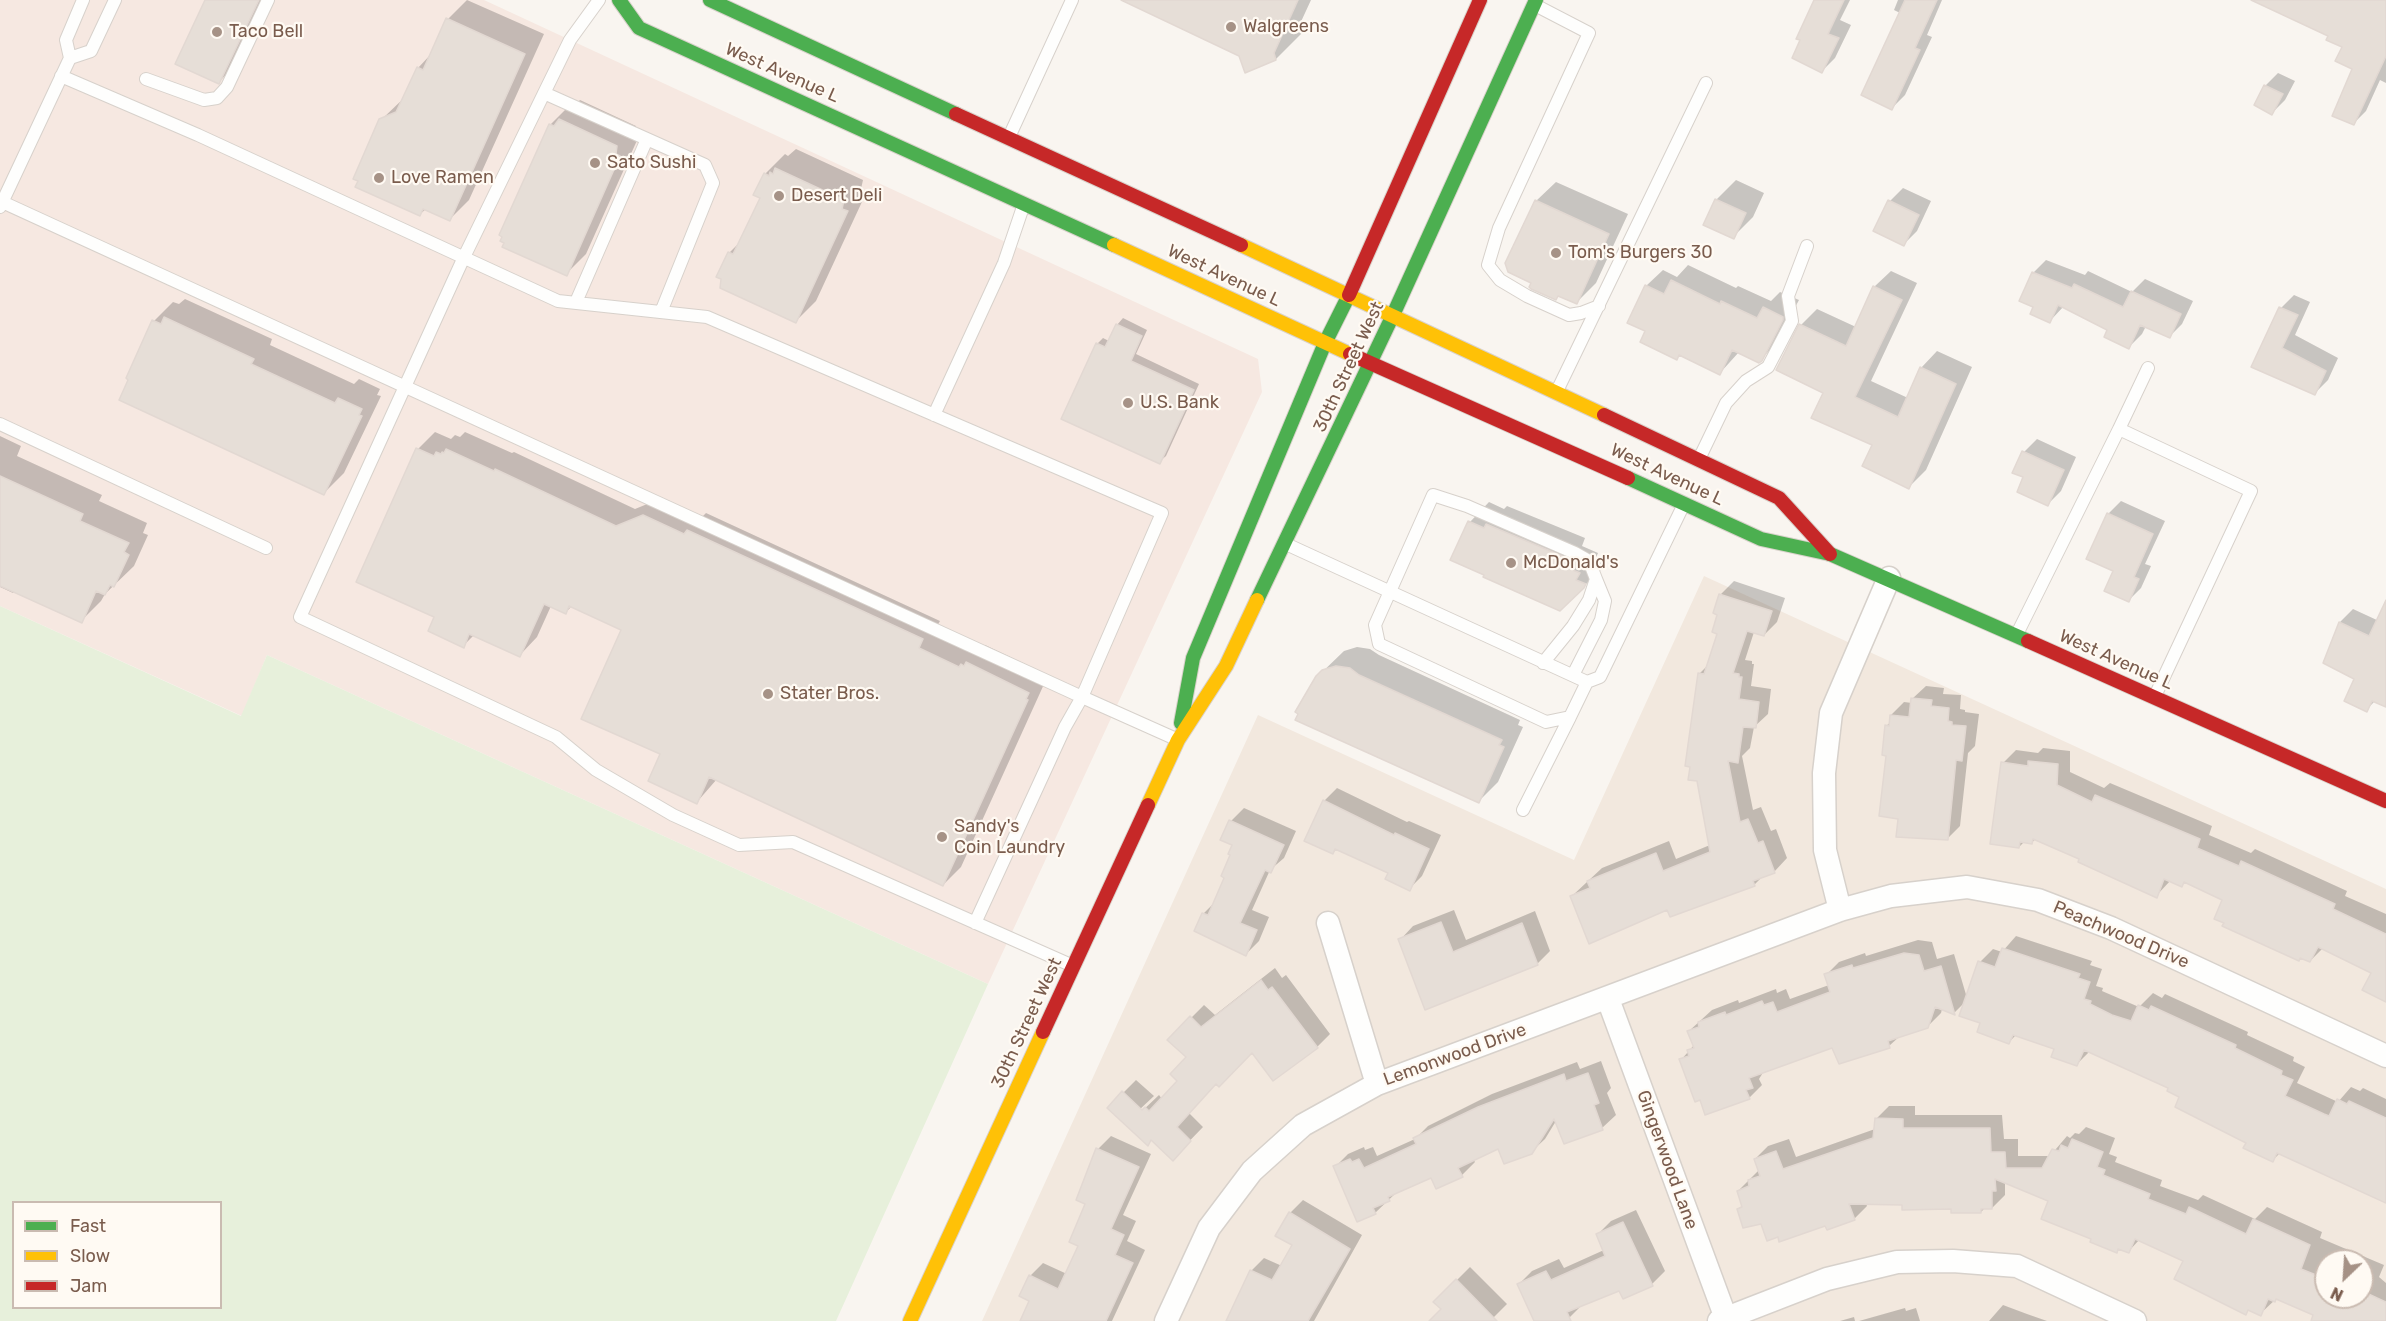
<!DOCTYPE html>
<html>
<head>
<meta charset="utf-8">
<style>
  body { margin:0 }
  #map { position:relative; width:2386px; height:1321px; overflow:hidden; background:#f9f5f0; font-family:Rubik,sans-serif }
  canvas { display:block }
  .legend { position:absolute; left:12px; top:1201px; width:210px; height:108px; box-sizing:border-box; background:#fffaf3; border:2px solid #cabbb1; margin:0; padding:8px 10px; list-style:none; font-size:18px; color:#7a5c4d }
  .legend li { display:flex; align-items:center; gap:12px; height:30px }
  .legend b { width:30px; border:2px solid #cabbb1 }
  .north { position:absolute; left:2314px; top:1249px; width:60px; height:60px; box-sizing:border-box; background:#fffaf3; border:2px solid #cabbb1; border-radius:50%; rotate:205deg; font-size:16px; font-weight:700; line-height:24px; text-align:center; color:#7a5c4d }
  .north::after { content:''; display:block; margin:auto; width:21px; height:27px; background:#a69286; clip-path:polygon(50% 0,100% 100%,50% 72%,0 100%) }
</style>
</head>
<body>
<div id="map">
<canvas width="2386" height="1321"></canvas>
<ul class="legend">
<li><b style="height:8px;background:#4caf50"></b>Fast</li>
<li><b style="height:8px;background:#ffc107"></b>Slow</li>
<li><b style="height:8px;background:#c62828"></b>Jam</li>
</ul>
<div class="north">N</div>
</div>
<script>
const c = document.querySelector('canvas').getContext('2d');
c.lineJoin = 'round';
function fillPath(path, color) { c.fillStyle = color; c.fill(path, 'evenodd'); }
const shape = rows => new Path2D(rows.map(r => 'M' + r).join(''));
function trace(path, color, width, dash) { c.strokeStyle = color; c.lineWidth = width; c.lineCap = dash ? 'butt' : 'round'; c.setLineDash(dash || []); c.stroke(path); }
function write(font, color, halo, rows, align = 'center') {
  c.font = font + ' Rubik,sans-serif'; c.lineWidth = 4.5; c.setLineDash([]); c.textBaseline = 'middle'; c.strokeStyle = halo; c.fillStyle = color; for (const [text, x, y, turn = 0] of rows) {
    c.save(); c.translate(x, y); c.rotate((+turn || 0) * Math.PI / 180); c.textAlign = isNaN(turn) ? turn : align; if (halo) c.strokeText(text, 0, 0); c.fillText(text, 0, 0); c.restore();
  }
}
fillPath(shape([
  [1704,576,2386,889,2386,1321,982,1321,1258,715,1574,860],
  [2326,1261,2362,1261,2362,1297,2326,1297]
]), '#f2e8de');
fillPath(shape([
  [0,0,484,0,1258,359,1262,392,988,984,267,655,242,716,0,606]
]), '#f6e8e1');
fillPath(shape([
  [0,606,241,716,267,655,988,984,836,1321,0,1321],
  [14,1202,220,1202,220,1308,14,1308]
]), '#e7f0db');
fillPath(shape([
  [206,0,268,0,238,62,219,82],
  [467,0,544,34,469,200,450,219,426,209,419,215,381,120,404,98,418,68,432,53,448,19],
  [1124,0,1311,0,1299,26,1302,33,1276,59,1240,55],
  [1816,0,1850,0,1840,20,1851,25,1835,58,1822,71],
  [1898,0,1942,0,1927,35,1932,37,1905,95,1892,108,1900,13,1894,10],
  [2276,0,2386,0,2386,83,2380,80,2366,111,2353,124,2354,68,2344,46],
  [2278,73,2295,81,2285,100,2272,113,2265,86],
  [580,100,636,126,635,135,639,136,586,254,566,274,506,242,550,125,570,105,574,106],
  [796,149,863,180,861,189,867,191,816,301,796,321,729,253,742,240,762,197,765,174,785,154,788,156],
  [1736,180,1764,193,1753,217,1733,237,1716,200],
  [1556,182,1628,214,1596,283,1576,303,1560,295,1556,298,1533,282,1536,201],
  [1903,188,1931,201,1917,231,1904,244,1890,201],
  [2046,260,2085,275,2088,271,2132,292,2145,279,2193,301,2182,324,2169,337,2146,326,2142,334,2129,347,2109,329,2064,306,2050,321,2035,307,2033,273],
  [1688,265,1736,288,1738,286,1771,301,1780,292,1799,300,1775,345,1759,361,1739,352,1720,373,1680,354,1676,358,1647,331,1646,286,1663,270,1677,277],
  [1891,271,1917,283,1871,381,1908,398,1921,368,1937,351,1972,367,1926,470,1909,487,1874,444,1825,392,1801,325,1817,309,1856,327,1874,287],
  [2294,295,2310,302,2295,335,2338,358,2328,380,2315,393,2253,366,2281,308],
  [185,299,272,339,270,345,354,384,359,379,380,389,377,395,381,396,344,473,324,493,154,321,173,302,179,304],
  [1123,318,1147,330,1136,354,1199,384,1166,456,1159,462,1097,344,1103,338,1109,341,1117,325],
  [435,432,451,439,455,435,460,437,465,432,512,453,514,452,635,509,662,498,702,517,706,513,940,621,935,630,982,648,985,645,1046,674,1045,682,961,867,943,885,717,779,697,802,662,753,623,629,572,606,565,613,551,606,537,637,520,655,474,635,463,646,436,616,418,449],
  [0,436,21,446,17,456,102,495,99,501,147,523,143,533,148,535,134,566,105,594,101,601,81,621,16,591,13,593,0,587],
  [2037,439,2076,457,2061,491,2048,504,2025,477,2014,472,2024,452],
  [2121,501,2165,521,2145,564,2151,566,2141,588,2128,601,2115,570,2108,514],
  [1489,502,1504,509,1507,506,1585,538,1582,546,1598,553,1595,560,1604,564,1604,567,1583,587,1470,522],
  [1734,581,1785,598,1777,622,1764,635,1754,632,1745,660,1752,661,1752,664,1754,664,1751,686,1771,689,1768,714,1754,727,1750,748,1742,756,1753,810,1761,807,1771,831,1776,829,1787,858,1774,872,1763,876,1754,885,1668,908,1572,896,1602,868,1669,841,1676,859,1710,845,1699,674,1709,664,1719,633,1719,614,1715,612,1721,594],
  [2353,609,2379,621,2386,615,2386,706,2375,701,2366,710,2356,678,2340,622],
  [1357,647,1370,649,1379,655,1520,720,1518,725,1523,727,1498,782,1478,802,1317,677,1344,651],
  [1926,686,1944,688,1943,694,1961,695,1960,709,1965,710,1965,712,1979,714,1975,746,1968,753,1960,826,1947,839,1899,817,1887,754,1886,726,1891,722,1891,715,1904,702,1912,703,1912,699],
  [2043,748,2070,751,2070,772,2104,788,2110,783,2212,826,2209,835,2251,853,2255,849,2347,891,2345,896,2386,914,2386,1000,2373,972,2323,948,2310,961,2224,899,2185,881,2182,885,2171,880,2156,896,2082,858,2036,839,2031,843,2024,842,2019,847,2003,763,2016,750,2038,753],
  [1337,788,1407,822,1409,821,1441,835,1422,876,1409,889,1390,872,1337,848,1333,853,1324,801],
  [1244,808,1296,831,1284,858,1270,870,1252,910,1269,917,1259,941,1246,954,1203,914,1216,901,1226,877,1234,845,1222,839,1231,821],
  [1454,910,1466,940,1535,911,1550,951,1537,964,1425,1008,1400,940,1413,926],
  [2016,936,2092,961,2090,965,2102,969,2096,986,2103,988,2102,991,2139,1007,2153,993,2162,998,2165,994,2248,1032,2247,1035,2294,1057,2293,1061,2305,1067,2297,1083,2338,1102,2351,1087,2360,1091,2363,1088,2386,1099,2386,1201,2281,1152,2273,1160,2170,1087,2090,1051,2077,1064,2056,1049,2016,1035,2009,1042,1982,1023,1965,1002,1954,1013,1942,1009,1941,1013,1927,1027,1900,1036,1889,1046,1832,1046,1764,1071,1759,1079,1762,1085,1749,1098,1701,1098,1681,1060,1694,1045,1689,1031,1712,1010,1738,1000,1739,1003,1776,989,1777,993,1786,989,1790,999,1829,985,1826,975,1839,962,1865,953,1866,956,1918,940,1932,942,1937,959,1954,954,1967,998,1980,962,1993,949,2002,952],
  [1275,968,1282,978,1286,975,1330,1034,1317,1047,1252,1051,1217,1083,1189,1113,1203,1127,1173,1158,1152,1140,1148,1144,1123,1093,1136,1080,1154,1096,1138,1111,1140,1113,1159,1095,1162,1099,1179,1081,1188,1057,1191,1018,1204,1005,1215,1015],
  [1601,1061,1611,1088,1607,1093,1616,1115,1602,1128,1565,1142,1556,1121,1545,1139,1531,1152,1499,1147,1473,1159,1475,1162,1462,1175,1436,1187,1431,1176,1398,1191,1375,1213,1335,1167,1348,1154,1364,1147,1365,1150,1373,1147,1377,1156,1415,1139,1428,1126,1492,1094,1577,1062,1580,1069],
  [1889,1106,1915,1106,1915,1115,2002,1115,2004,1139,2018,1139,2018,1156,2050,1156,2067,1136,2070,1138,2075,1133,2079,1134,2086,1127,2115,1138,2109,1154,2117,1157,2115,1162,2162,1180,2160,1186,2198,1200,2203,1195,2255,1219,2267,1207,2322,1232,2320,1238,2384,1265,2379,1277,2386,1283,2386,1321,2312,1321,2315,1314,2277,1298,2260,1314,2250,1309,2246,1313,2185,1260,2140,1239,2128,1252,2119,1248,2116,1251,2093,1238,2050,1200,2005,1182,2005,1195,1992,1208,1985,1208,1981,1212,1903,1203,1866,1203,1867,1206,1854,1219,1779,1235,1762,1222,1738,1209,1743,1205,1738,1191,1759,1170,1755,1159,1768,1146,1789,1139,1796,1157,1875,1129,1876,1119],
  [2326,1261,2362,1261,2362,1297,2326,1297],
  [1111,1136,1151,1154,1123,1215,1136,1221,1127,1241,1145,1250,1112,1321,1022,1321,1031,1300,1030,1276,1043,1263,1067,1274,1080,1245,1098,1149],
  [1303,1200,1362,1235,1314,1321,1228,1321,1251,1271,1264,1258,1282,1266,1294,1245,1290,1213],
  [1636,1210,1665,1271,1652,1284,1620,1289,1582,1305,1566,1321,1535,1321,1519,1284,1532,1271,1559,1259,1564,1268,1604,1250,1598,1234,1611,1221],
  [1470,1267,1507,1304,1490,1321,1431,1321,1443,1309,1435,1302],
  [2003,1305,2027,1314,2047,1321,1989,1321],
  [1905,1308,1906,1311,1916,1308,1920,1321,1859,1321],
  [1854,1317,1855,1321,1840,1321]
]), '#0003');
const building = shape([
  [205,0,259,0,219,84,175,64,205,0],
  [1121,0,1298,0,1274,53,1276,60,1245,73,1239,56,1121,0],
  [1814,0,1844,0,1828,34,1839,38,1822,73,1792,58,1800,40,1796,39,1814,0],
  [1905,0,1937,0,1915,48,1920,50,1892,110,1861,95,1905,0],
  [2251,0,2386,0,2386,56,2354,125,2332,116,2352,69,2335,61,2342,47,2326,40,2328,36,2251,0],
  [446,18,525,54,450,221,423,209,420,216,355,187,358,181,353,179,379,119,396,112,417,67,423,70,446,18],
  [2264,85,2283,94,2272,115,2254,105,2264,85],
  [559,119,617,146,616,154,620,156,567,276,502,247,504,243,500,241,502,237,499,235,549,124,554,126,559,119],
  [775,168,844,200,842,209,848,211,796,323,720,288,721,279,716,277,728,252,733,254,760,198,753,195,764,173,769,176,770,172,773,174,775,168],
  [1715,199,1746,213,1734,239,1703,225,1715,199],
  [1535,200,1609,234,1577,304,1558,296,1556,300,1531,289,1529,287,1531,283,1508,272,1505,263,1535,200],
  [1888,200,1919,215,1904,246,1873,231,1888,200],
  [2032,272,2072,288,2074,284,2123,307,2131,291,2181,314,2170,338,2140,325,2129,349,2104,337,2107,330,2058,305,2050,323,2030,314,2033,307,2019,301,2032,272],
  [1671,280,1720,304,1721,301,1757,318,1763,307,1783,317,1783,320,1762,361,1759,363,1732,350,1720,375,1679,355,1677,360,1640,342,1645,331,1627,323,1645,285,1664,294,1671,280],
  [1873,286,1902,300,1855,397,1898,417,1920,367,1956,384,1909,489,1862,466,1872,445,1811,418,1823,393,1776,370,1799,324,1846,346,1873,286],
  [2279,307,2298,315,2282,348,2326,371,2315,395,2251,367,2279,307],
  [164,317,254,359,251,364,335,403,338,398,362,409,359,415,362,416,324,495,119,400,128,380,126,378,152,320,161,324,164,317],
  [1116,324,1142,336,1131,361,1194,390,1160,464,1061,419,1096,343,1105,347,1116,324],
  [416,448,434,456,436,452,441,454,442,452,444,453,446,449,494,471,495,469,616,526,643,515,684,534,687,530,923,639,919,648,959,667,961,664,964,666,966,662,1029,693,1026,699,1028,700,943,886,709,777,697,804,648,781,660,754,581,719,621,630,569,606,566,614,544,604,520,657,469,634,464,648,428,631,434,617,356,582,416,448],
  [2022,451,2064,470,2048,506,2017,492,2023,477,2012,473,2022,451],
  [0,476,83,514,80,521,129,543,124,552,129,555,114,587,110,585,105,595,96,591,82,623,0,586,0,476],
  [2107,513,2153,534,2134,577,2139,579,2129,602,2104,591,2113,571,2086,559,2107,513],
  [1468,521,1484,528,1486,524,1567,558,1563,566,1580,573,1576,580,1586,584,1584,588,1560,611,1483,577,1484,575,1450,560,1468,521],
  [1719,594,1772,611,1764,636,1747,631,1733,673,1739,674,1739,677,1742,677,1739,699,1759,702,1756,728,1743,727,1738,763,1728,761,1740,822,1748,819,1758,843,1763,841,1775,873,1753,881,1755,886,1670,917,1667,910,1589,944,1570,896,1590,888,1587,881,1656,853,1663,871,1710,852,1697,781,1688,780,1690,767,1685,766,1698,673,1704,674,1717,634,1712,632,1717,615,1713,613,1719,594],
  [2386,600,2386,707,2372,701,2367,712,2344,701,2354,679,2323,663,2339,622,2369,636,2386,600],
  [1336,666,1350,668,1359,675,1502,740,1499,745,1504,747,1479,803,1295,720,1298,714,1295,712,1316,676,1322,670,1336,666],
  [1911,698,1932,700,1931,706,1949,708,1948,721,1952,722,1952,725,1966,726,1962,761,1956,760,1948,840,1896,837,1898,819,1879,816,1886,756,1882,755,1885,725,1889,726,1890,715,1909,717,1911,698],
  [2028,761,2058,764,2057,785,2092,802,2095,795,2200,839,2197,848,2239,866,2241,861,2335,904,2333,909,2386,934,2386,1002,2362,990,2371,973,2318,947,2310,962,2300,958,2299,961,2222,926,2224,923,2214,919,2222,900,2184,882,2182,887,2164,879,2157,898,2078,862,2079,859,2033,839,2032,844,2020,842,2019,848,1990,844,2001,762,2028,766,2028,761],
  [1323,800,1394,835,1395,833,1429,849,1410,891,1385,879,1388,873,1335,849,1333,854,1304,841,1323,800],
  [1229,820,1284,845,1271,873,1265,870,1240,923,1257,930,1246,956,1194,931,1202,913,1208,915,1224,878,1221,876,1230,855,1228,854,1232,845,1220,840,1229,820],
  [1441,922,1453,952,1522,923,1538,965,1425,1010,1398,939,1441,922],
  [2002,948,2080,974,2078,978,2090,982,2084,999,2091,1001,2090,1004,2112,1015,2131,1021,2138,1005,2149,1010,2151,1006,2236,1045,2235,1048,2282,1071,2281,1075,2293,1080,2285,1096,2324,1114,2329,1116,2337,1099,2347,1104,2349,1101,2386,1118,2386,1203,2277,1153,2273,1162,2243,1148,2246,1143,2175,1107,2179,1097,2167,1091,2168,1088,2084,1050,2077,1066,2051,1057,2054,1049,2013,1035,2009,1044,1977,1032,1980,1023,1959,1016,1978,961,1995,967,2002,948],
  [1904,953,1919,955,1924,971,1941,966,1955,1015,1935,1007,1928,1028,1888,1041,1890,1048,1839,1064,1832,1048,1749,1078,1753,1088,1746,1090,1750,1099,1705,1115,1700,1100,1695,1102,1679,1059,1689,1056,1687,1050,1694,1048,1687,1031,1699,1027,1698,1022,1725,1012,1726,1015,1762,1001,1764,1005,1773,1002,1777,1012,1830,992,1824,974,1852,965,1853,968,1904,953],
  [1261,980,1268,990,1272,987,1318,1048,1273,1081,1252,1053,1219,1087,1216,1084,1177,1127,1191,1141,1173,1161,1151,1140,1148,1146,1107,1108,1122,1091,1142,1110,1145,1107,1149,1111,1177,1081,1170,1074,1186,1057,1167,1040,1190,1016,1201,1027,1261,980],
  [1588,1073,1599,1103,1594,1105,1603,1130,1564,1144,1554,1119,1532,1154,1504,1164,1498,1149,1458,1168,1463,1177,1436,1189,1431,1178,1388,1197,1390,1201,1373,1208,1376,1214,1357,1222,1333,1166,1350,1159,1352,1162,1359,1159,1364,1168,1416,1144,1413,1138,1478,1107,1564,1074,1566,1081,1588,1073],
  [1875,1118,1903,1119,1903,1128,1990,1128,1991,1152,2005,1152,2006,1168,2042,1168,2052,1149,2059,1151,2061,1145,2068,1148,2072,1139,2103,1152,2097,1167,2105,1170,2103,1175,2150,1194,2148,1199,2186,1214,2189,1207,2246,1234,2253,1219,2310,1245,2301,1269,2326,1279,2326,1297,2362,1297,2362,1291,2386,1302,2386,1321,2311,1321,2313,1315,2276,1299,2275,1302,2268,1299,2261,1316,2248,1310,2246,1315,2174,1279,2183,1261,2135,1239,2129,1253,2118,1249,2117,1253,2090,1242,2091,1239,2041,1219,2048,1201,1995,1179,1996,1191,1992,1191,1992,1209,1981,1209,1981,1213,1951,1213,1951,1209,1902,1210,1902,1205,1849,1204,1855,1220,1827,1230,1825,1226,1779,1242,1778,1237,1767,1241,1761,1224,1743,1228,1737,1209,1742,1207,1737,1191,1749,1186,1748,1180,1760,1176,1754,1159,1776,1151,1783,1169,1873,1138,1875,1118],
  [1096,1148,1139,1167,1111,1229,1124,1235,1115,1255,1133,1263,1106,1321,1020,1321,1029,1301,1019,1296,1029,1275,1058,1289,1078,1246,1069,1242,1085,1204,1076,1200,1096,1148],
  [1289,1212,1350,1249,1308,1321,1226,1321,1250,1270,1272,1280,1292,1245,1275,1236,1289,1212],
  [1623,1222,1653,1286,1623,1299,1619,1291,1567,1312,1571,1321,1534,1321,1517,1284,1546,1271,1551,1280,1605,1256,1596,1234,1623,1222],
  [1456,1279,1497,1321,1429,1321,1441,1309,1433,1302,1456,1279]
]);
fillPath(building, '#e6ded7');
trace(building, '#e2d8d2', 1.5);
const lane = shape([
  [599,0,570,40,464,257,300,617,556,737,596,770,673,815,739,845,793,842,1073,966],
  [1535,5,1589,33,1499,228,1488,265,1500,280,1527,296,1569,315,1581,313,1599,306],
  [70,58,91,51,115,0],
  [146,79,204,100,217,98,227,87,268,0],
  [544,93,705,165,713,183,661,312],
  [1009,137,1072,0],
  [0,201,1082,697,1162,513,707,317,558,301,198,135,61,76],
  [0,207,70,58,66,40,83,0],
  [576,302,647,139],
  [1557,391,1706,83],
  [934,415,1004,263,1024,204],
  [0,424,266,548],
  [2119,429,2148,368],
  [1700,457,1726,403,1746,381,1768,367,1792,321,1788,296,1807,246],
  [1286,544,1587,682,1600,677,1684,504],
  [2017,634,2119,429,2251,491,2155,696],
  [1543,663,1573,626,1589,600,1596,579,1589,561,1575,553,1467,506,1433,495,1375,625,1379,644,1546,722,1570,717,1587,682],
  [1573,675,1601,620,1605,601,1596,579],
  [1523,810,1570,717],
  [975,923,1065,727,1082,697,1176,739]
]);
const street = shape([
  [1840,910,1825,850,1824,773,1831,713,1889,578],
  [1328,923,1377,1084],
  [1608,999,1727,1321],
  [1166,1321,1209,1228,1252,1171,1303,1125,1377,1084,1840,910,1891,896,1967,887,2038,900,2111,928,2386,1056],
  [1719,1321,1827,1279,1897,1262,1953,1261,2017,1266,2135,1321]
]);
const fast = shape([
  [619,0,639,28,1114,245],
  [710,0,956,114],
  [1393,315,1536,0],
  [1628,478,1761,539,1830,554,2028,641],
  [1257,600,1393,315],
  [1181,723,1193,658,1325,343,1349,295]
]);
const slow = shape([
  [1114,245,1350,354],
  [1241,245,1604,415],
  [1148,805,1178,740,1226,666,1257,600],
  [910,1321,1043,1032]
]);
const jam = shape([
  [956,114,1241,245],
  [1349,295,1480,0],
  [1350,354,1628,478],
  [1604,415,1779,498,1830,554],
  [2028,641,2386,801],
  [1043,1032,1148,805]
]);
trace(lane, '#d7d1cb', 14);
trace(street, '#d7d1cb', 25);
trace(fast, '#d9d2cb', 16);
trace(slow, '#d9d2cb', 16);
trace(jam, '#d9d2cb', 16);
trace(lane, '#fefefd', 12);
trace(street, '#fefefd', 22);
trace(fast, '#4caf50', 14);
trace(slow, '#ffc107', 14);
trace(jam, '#c62828', 14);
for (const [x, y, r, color] of [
  [1231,27,6,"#a69286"],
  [217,32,6,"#a69286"],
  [595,163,6,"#a69286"],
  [379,178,6,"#a69286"],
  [779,196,6,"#a69286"],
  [1556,253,6,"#a69286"],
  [1128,403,6,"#a69286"],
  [1511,563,6,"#a69286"],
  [768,694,6,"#a69286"],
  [942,837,6,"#a69286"]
]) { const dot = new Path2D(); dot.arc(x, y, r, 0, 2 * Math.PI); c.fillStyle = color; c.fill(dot); trace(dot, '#fffaf3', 2); }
write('18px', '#7a5c4d', '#fffaf3', [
  ["Walgreens",1243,27],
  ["Taco Bell",229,32],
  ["Sato Sushi",607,163],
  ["Love Ramen",391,178],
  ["Desert Deli",791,196],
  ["Tom's Burgers 30",1568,253],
  ["U.S. Bank",1140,403],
  ["McDonald's",1523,563],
  ["Stater Bros.",780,694],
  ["Sandy's",954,827],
  ["Coin Laundry",954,848]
], 'left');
write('18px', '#7a5c4d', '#fffaf3', [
  ["West Avenue L",782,73,24],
  ["West Avenue L",1224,276,25],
  ["30th Street West",1349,367,-65],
  ["West Avenue L",1667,475,25],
  ["West Avenue L",2116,660,24],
  ["Peachwood Drive",2121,935,23],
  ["30th Street West",1027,1023,-65],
  ["Lemonwood Drive",1455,1055,-20],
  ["Gingerwood Lane",1667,1160,70]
]);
</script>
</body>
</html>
